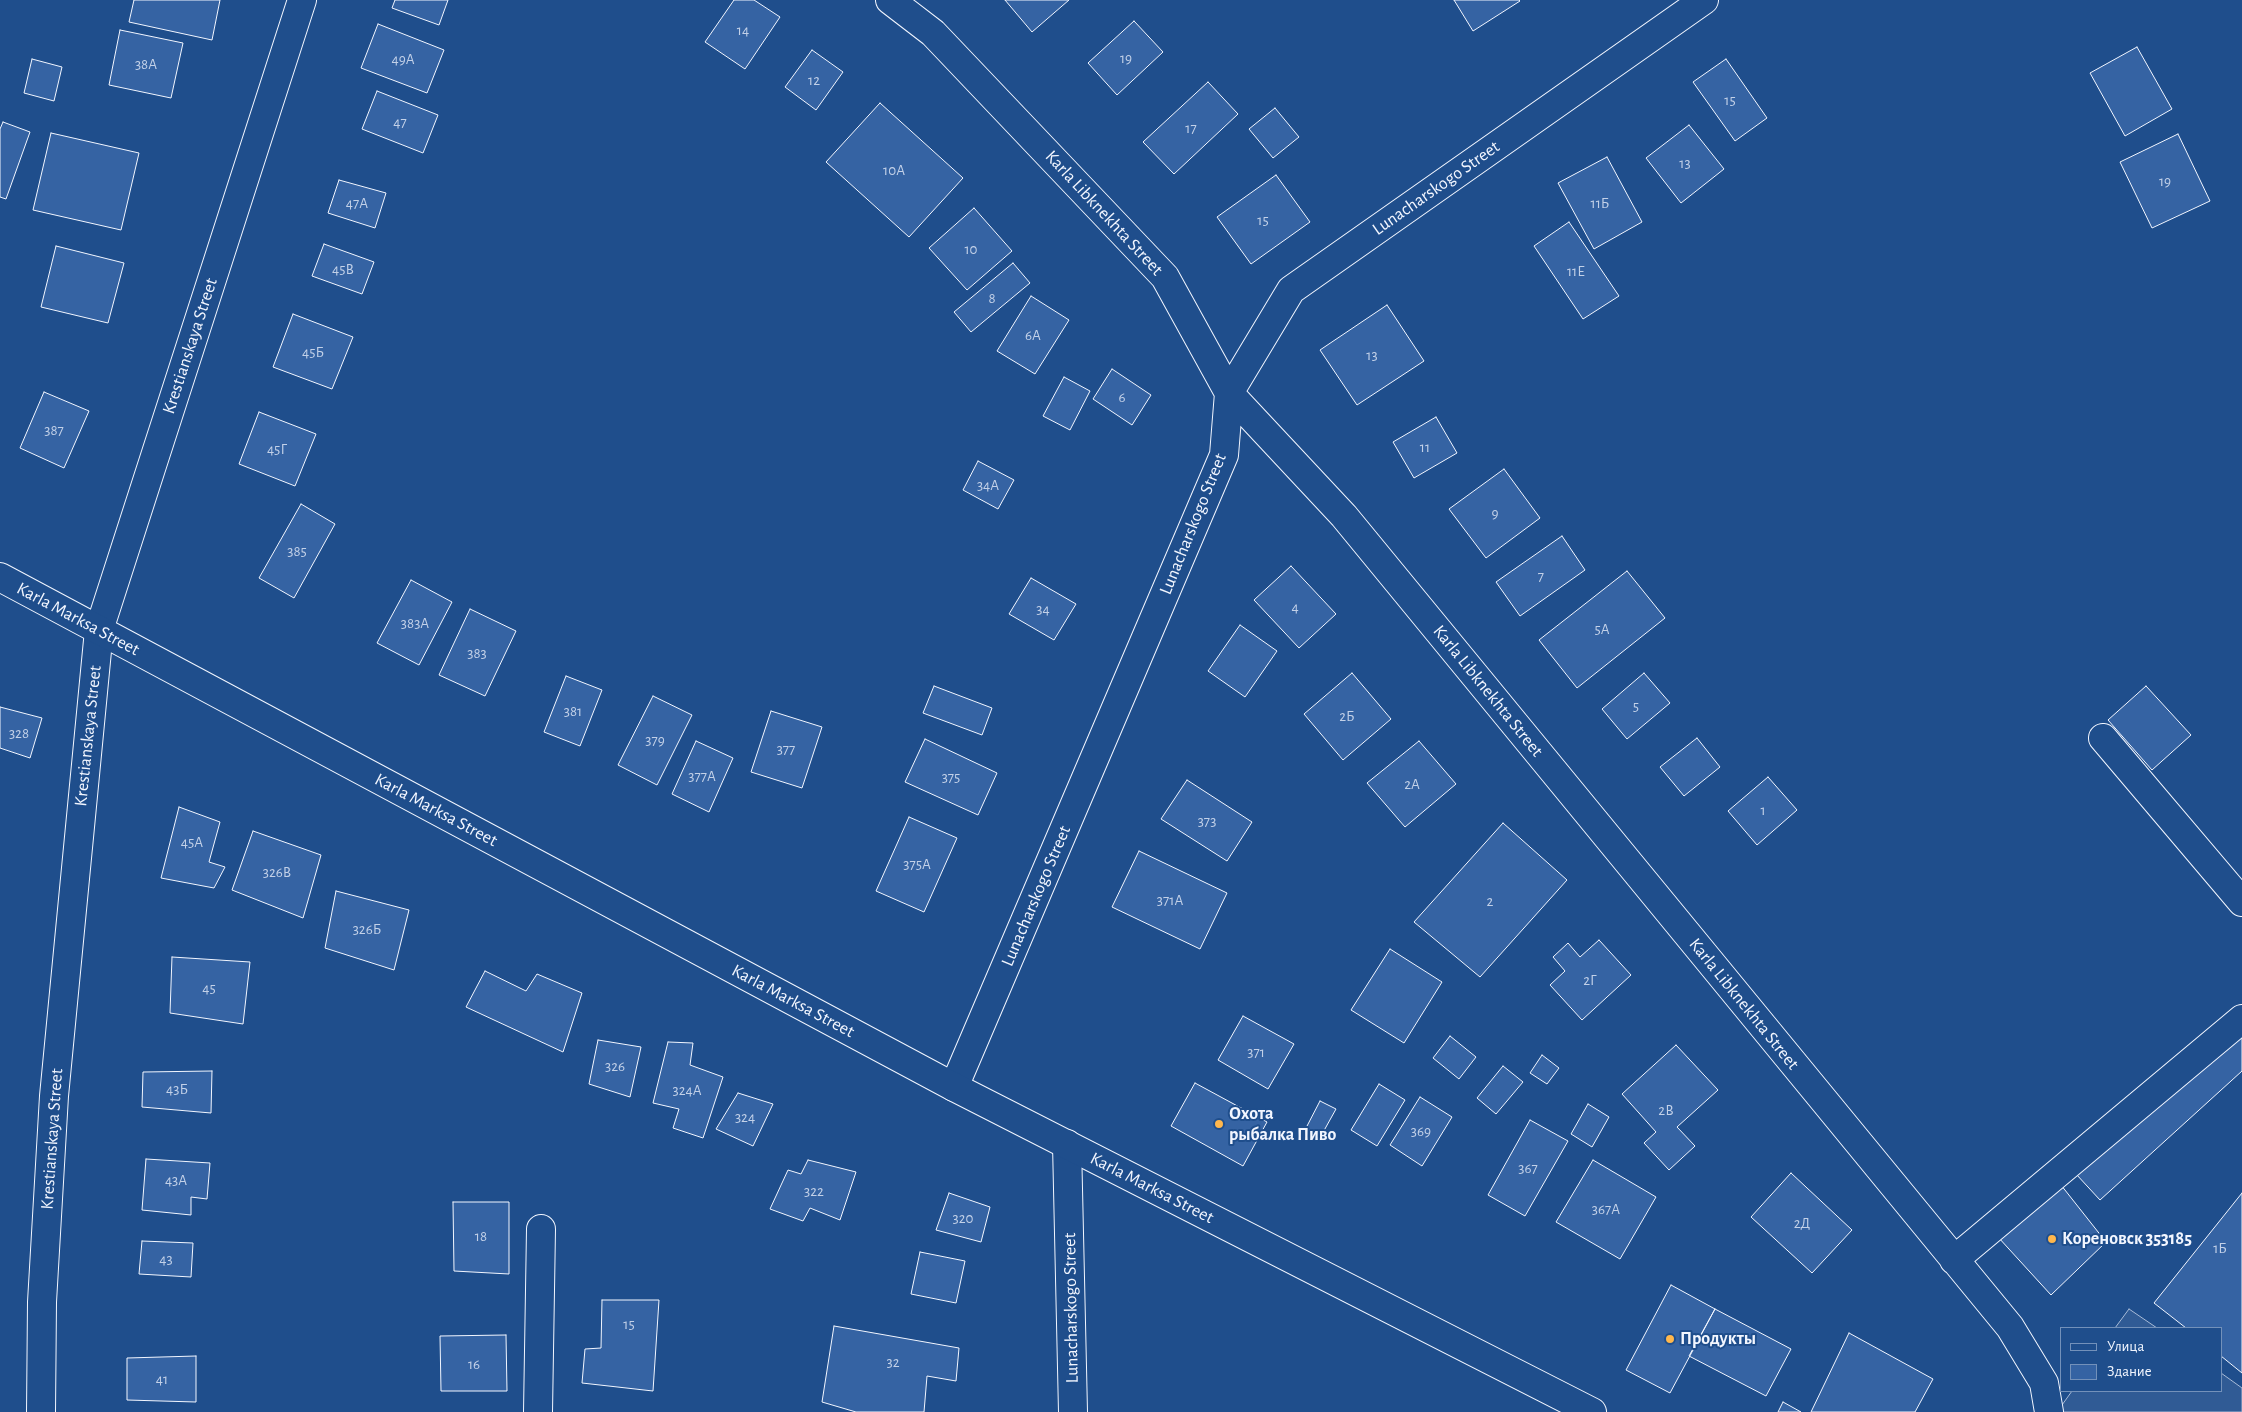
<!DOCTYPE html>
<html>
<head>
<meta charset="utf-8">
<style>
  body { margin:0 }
  #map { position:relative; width:2242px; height:1412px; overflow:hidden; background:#1f4e8c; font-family:"Alegreya Sans",sans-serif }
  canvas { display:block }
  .legend { position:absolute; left:2060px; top:1327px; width:162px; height:65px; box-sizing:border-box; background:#1f4e8c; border:1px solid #7391ba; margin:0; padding:6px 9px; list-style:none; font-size:15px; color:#f2f6ff }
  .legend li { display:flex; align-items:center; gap:10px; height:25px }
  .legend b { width:25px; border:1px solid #7391ba }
</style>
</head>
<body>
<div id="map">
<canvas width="2242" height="1412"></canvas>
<ul class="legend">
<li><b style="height:6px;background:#1f4e8c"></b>Улица</li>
<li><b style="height:14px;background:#3563a3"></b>Здание</li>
</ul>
</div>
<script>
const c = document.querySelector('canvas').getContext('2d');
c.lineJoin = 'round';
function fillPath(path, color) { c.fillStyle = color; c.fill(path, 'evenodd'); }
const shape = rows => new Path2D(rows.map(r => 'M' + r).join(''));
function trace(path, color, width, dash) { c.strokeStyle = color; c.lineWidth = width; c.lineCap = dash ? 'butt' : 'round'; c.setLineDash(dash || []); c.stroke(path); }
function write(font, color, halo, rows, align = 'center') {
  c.font = font + ' "Alegreya Sans",sans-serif'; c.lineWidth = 4; c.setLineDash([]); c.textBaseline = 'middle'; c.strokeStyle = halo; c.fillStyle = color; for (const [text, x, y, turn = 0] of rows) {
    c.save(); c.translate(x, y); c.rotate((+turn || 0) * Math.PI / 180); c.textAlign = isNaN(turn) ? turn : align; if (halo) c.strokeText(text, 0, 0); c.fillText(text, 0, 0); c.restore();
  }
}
const parking = shape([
  [2129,1309,2157,1328,2115,1328,2129,1309],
  [2221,1373,2242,1388,2242,1412,2063,1412,2062,1405,2072,1391,2221,1391,2221,1373]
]);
fillPath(parking, '#305b95');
trace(parking, '#a8bbd7', 1);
const building = shape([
  [134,0,220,0,212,40,129,22,134,0],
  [395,0,448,0,439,25,392,8,395,0],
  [734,0,754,0,780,17,745,69,705,42,734,0],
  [1005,0,1069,0,1032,32,1005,0],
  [1454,0,1519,0,1520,1,1473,31,1454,0],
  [1134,21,1163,52,1117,95,1088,63,1134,21],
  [378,24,444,50,427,93,361,68,378,24],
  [120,30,183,43,171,98,109,85,120,30],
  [2137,47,2172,109,2125,136,2090,73,2137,47],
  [812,50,843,72,816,110,785,87,812,50],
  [32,59,62,67,54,101,24,93,32,59],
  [1726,59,1767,118,1735,141,1693,82,1726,59],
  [1208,82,1238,114,1174,174,1143,142,1208,82],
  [377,91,438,115,423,153,362,129,377,91],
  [880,103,963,178,909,237,826,162,880,103],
  [1275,108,1299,137,1273,158,1249,129,1275,108],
  [3,122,30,132,6,199,0,197,0,129,3,122],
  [1689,125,1724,169,1681,203,1646,158,1689,125],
  [51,133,139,153,121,230,33,210,51,133],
  [2178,134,2210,201,2152,228,2120,162,2178,134],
  [1607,157,1642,222,1594,249,1558,183,1607,157],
  [1276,175,1310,222,1251,264,1217,217,1276,175],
  [339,180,386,193,375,228,328,213,339,180],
  [974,208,1012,251,967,290,929,248,974,208],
  [1569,222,1619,296,1583,319,1534,246,1569,222],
  [324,244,374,262,362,294,312,276,324,244],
  [56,246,124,263,108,323,41,307,56,246],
  [1013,263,1030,283,971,332,954,312,1013,263],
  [1031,296,1069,320,1035,374,997,351,1031,296],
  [1387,305,1424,361,1357,405,1320,350,1387,305],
  [293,314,353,337,332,389,273,367,293,314],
  [1112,369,1151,395,1132,425,1093,399,1112,369],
  [1064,377,1090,391,1070,430,1043,416,1064,377],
  [44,392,89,411,64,468,20,448,44,392],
  [259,412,316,434,295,486,239,464,259,412],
  [1436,417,1457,453,1414,478,1393,442,1436,417],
  [978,461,1014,480,998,509,963,490,978,461],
  [1504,469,1540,518,1486,558,1449,509,1504,469],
  [301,504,335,524,294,598,259,578,301,504],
  [1562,536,1585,570,1520,616,1496,582,1562,536],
  [1291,566,1336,614,1299,648,1254,600,1291,566],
  [1627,571,1665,618,1577,688,1539,640,1627,571],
  [1031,578,1076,604,1054,640,1009,614,1031,578],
  [411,580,452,602,419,665,377,643,411,580],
  [470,609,516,631,485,696,439,675,470,609],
  [1240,625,1277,651,1245,697,1208,671,1240,625],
  [1352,673,1391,719,1343,760,1304,714,1352,673],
  [1644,673,1670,703,1627,739,1602,709,1644,673],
  [566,676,602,690,580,746,544,732,566,676],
  [934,686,992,708,982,735,923,713,934,686],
  [2146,686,2191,735,2152,770,2108,720,2146,686],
  [653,696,692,715,657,785,618,765,653,696],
  [0,707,42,718,30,758,0,748,0,707],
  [771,711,822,727,802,788,751,772,771,711],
  [1697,738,1720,767,1684,796,1660,767,1697,738],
  [925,739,997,773,978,815,905,782,925,739],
  [696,741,733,758,709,812,672,794,696,741],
  [1419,741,1456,784,1405,827,1367,783,1419,741],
  [1768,777,1797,810,1757,845,1728,811,1768,777],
  [1187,780,1252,822,1227,861,1161,819,1187,780],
  [179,807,220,822,209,862,225,867,214,888,161,878,179,807],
  [909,817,957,838,924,912,876,891,909,817],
  [1503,823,1567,880,1480,977,1414,922,1503,823],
  [253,831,321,855,303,918,232,890,253,831],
  [1139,851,1227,893,1200,949,1112,907,1139,851],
  [336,891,409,910,394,970,325,948,336,891],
  [1599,940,1631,975,1582,1020,1550,985,1565,971,1553,957,1568,943,1580,957,1599,940],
  [1390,949,1442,982,1404,1043,1351,1010,1390,949],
  [172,957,250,962,243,1024,170,1013,172,957],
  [485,971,526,991,537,974,582,993,563,1052,466,1007,485,971],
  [1243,1016,1294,1044,1268,1089,1218,1060,1243,1016],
  [2242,1023,2242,1071,2100,1200,2076,1174,2242,1023],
  [1450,1036,1476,1057,1459,1079,1433,1058,1450,1036],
  [598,1040,641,1047,630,1097,589,1084,598,1040],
  [668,1042,693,1043,690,1065,723,1077,703,1138,673,1128,679,1109,653,1103,668,1042],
  [1676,1045,1718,1090,1677,1127,1695,1146,1669,1170,1644,1143,1656,1132,1622,1094,1676,1045],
  [1542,1055,1559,1068,1547,1084,1530,1073,1542,1055],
  [1503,1066,1523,1082,1496,1114,1477,1098,1503,1066],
  [212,1071,211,1113,142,1107,143,1072,212,1071],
  [1195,1083,1267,1122,1243,1166,1171,1126,1195,1083],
  [1379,1084,1405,1100,1377,1146,1351,1130,1379,1084],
  [738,1093,773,1104,753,1146,716,1129,738,1093],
  [1420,1097,1452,1117,1422,1166,1390,1145,1420,1097],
  [1320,1101,1336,1109,1321,1136,1306,1128,1320,1101],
  [1588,1104,1609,1117,1592,1147,1571,1134,1588,1104],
  [1530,1120,1568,1141,1525,1216,1488,1195,1530,1120],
  [146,1159,210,1163,207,1199,191,1197,191,1215,142,1210,146,1159],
  [808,1160,856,1172,840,1220,810,1208,803,1221,770,1209,788,1170,801,1174,808,1160],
  [1593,1160,1656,1197,1620,1259,1556,1222,1593,1160],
  [1791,1173,1852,1230,1812,1273,1751,1217,1791,1173],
  [2061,1185,2106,1242,2051,1295,1998,1237,2061,1185],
  [949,1193,990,1207,981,1242,936,1230,949,1193],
  [2242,1193,2242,1373,2221,1356,2221,1328,2186,1328,2154,1303,2242,1193],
  [453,1202,509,1202,509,1274,454,1271,453,1202],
  [142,1241,193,1243,191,1277,139,1274,142,1241],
  [920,1252,965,1261,956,1303,911,1294,920,1252],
  [1671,1285,1715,1309,1670,1393,1626,1370,1671,1285],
  [602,1300,659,1300,653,1391,582,1383,585,1349,601,1348,602,1300],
  [1715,1309,1791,1349,1766,1396,1689,1356,1715,1309],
  [834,1326,959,1348,956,1381,927,1376,924,1412,856,1412,822,1402,834,1326],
  [1849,1333,1933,1379,1915,1412,1811,1412,1849,1333],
  [506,1335,507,1391,441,1391,440,1336,506,1335],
  [196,1356,196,1402,127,1400,127,1358,196,1356],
  [1783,1402,1801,1412,1778,1412,1783,1402]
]);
fillPath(building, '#3563a3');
trace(building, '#f2f6ff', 1);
const minor = shape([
  [890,0,933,33,1165,277,1229,393,1344,516,2010,1327,2044,1383,2049,1412],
  [2103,738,2242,902],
  [954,1087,1224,455,1229,393,1291,290,1704,0],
  [1067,1144,1073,1412],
  [1954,1260,2242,1019],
  [41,1412,42,1302,54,1096,99,630,302,0],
  [538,1412,541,1229]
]);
const major = shape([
  [0,577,954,1087,1592,1412]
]);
trace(minor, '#f2f6ff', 30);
trace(major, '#f2f6ff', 30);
trace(minor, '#1f4e8c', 28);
trace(major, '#1f4e8c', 28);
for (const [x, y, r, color] of [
  [1219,1124,5,"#ffb74d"],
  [2052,1239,5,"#ffb74d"],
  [1670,1339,5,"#ffb74d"]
]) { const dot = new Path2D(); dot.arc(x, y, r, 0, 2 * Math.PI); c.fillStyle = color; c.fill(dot); trace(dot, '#1f4e8c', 2); }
write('15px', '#c3d1e8', null, [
  ["14",743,30],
  ["19",1126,58],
  ["49А",403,59],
  ["38А",146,64],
  ["12",814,80],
  ["15",1730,100],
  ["47",400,122],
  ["17",1191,128],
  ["13",1685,163],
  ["10А",894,170],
  ["19",2165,181],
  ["47А",357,203],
  ["11Б",1600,203],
  ["15",1263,220],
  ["10",971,249],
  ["45В",343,269],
  ["11Е",1576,271],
  ["8",992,298],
  ["6А",1033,335],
  ["45Б",313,352],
  ["13",1372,355],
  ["6",1122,397],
  ["387",54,430],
  ["11",1425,447],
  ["45Г",277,449],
  ["34А",988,485],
  ["9",1495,513],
  ["385",297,551],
  ["7",1541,576],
  ["4",1295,607],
  ["34",1043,609],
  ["383А",415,623],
  ["5А",1602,629],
  ["383",477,653],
  ["5",1636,706],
  ["381",573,711],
  ["2Б",1347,716],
  ["328",19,733],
  ["379",655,740],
  ["377",786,749],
  ["377А",702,776],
  ["375",951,777],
  ["2А",1412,784],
  ["1",1763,810],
  ["373",1207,821],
  ["45А",192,842],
  ["375А",917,864],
  ["326В",277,872],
  ["371А",1170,900],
  ["2",1490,901],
  ["326Б",367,929],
  ["2Г",1590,980],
  ["45",209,988],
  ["371",1256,1052],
  ["326",615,1066],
  ["43Б",177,1089],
  ["324А",687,1090],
  ["2В",1666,1110],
  ["324",745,1117],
  ["369",1421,1131],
  ["367",1528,1168],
  ["43А",176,1180],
  ["322",814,1191],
  ["367А",1606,1209],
  ["320",963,1218],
  ["2Д",1802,1223],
  ["18",481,1236],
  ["1Б",2220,1248],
  ["43",166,1259],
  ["15",629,1324],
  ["32",893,1362],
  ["16",474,1364],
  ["41",162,1379]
]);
write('18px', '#f2f6ff', '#1f4e8c', [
  ["Lunacharskogo Street",1436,188,-35],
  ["Karla Libknekhta Street",1104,213,47],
  ["Krestianskaya Street",190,346,-72],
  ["Lunacharskogo Street",1193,524,-68],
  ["Karla Marksa Street",78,619,28],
  ["Karla Libknekhta Street",1488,691,51],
  ["Krestianskaya Street",88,736,-84],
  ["Karla Marksa Street",436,810,28],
  ["Lunacharskogo Street",1036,896,-67],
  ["Karla Marksa Street",793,1001,28],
  ["Karla Libknekhta Street",1744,1004,51],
  ["Krestianskaya Street",52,1139,-86],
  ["Karla Marksa Street",1152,1188,27],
  ["Lunacharskogo Street",1071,1308,-91]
]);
write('bold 18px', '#f2f6ff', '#1f4e8c', [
  ["Охота",1229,1114],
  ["рыбалка Пиво",1229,1135],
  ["Кореновск 353185",2062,1239],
  ["Продукты",1680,1339]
], 'left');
</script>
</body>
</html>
